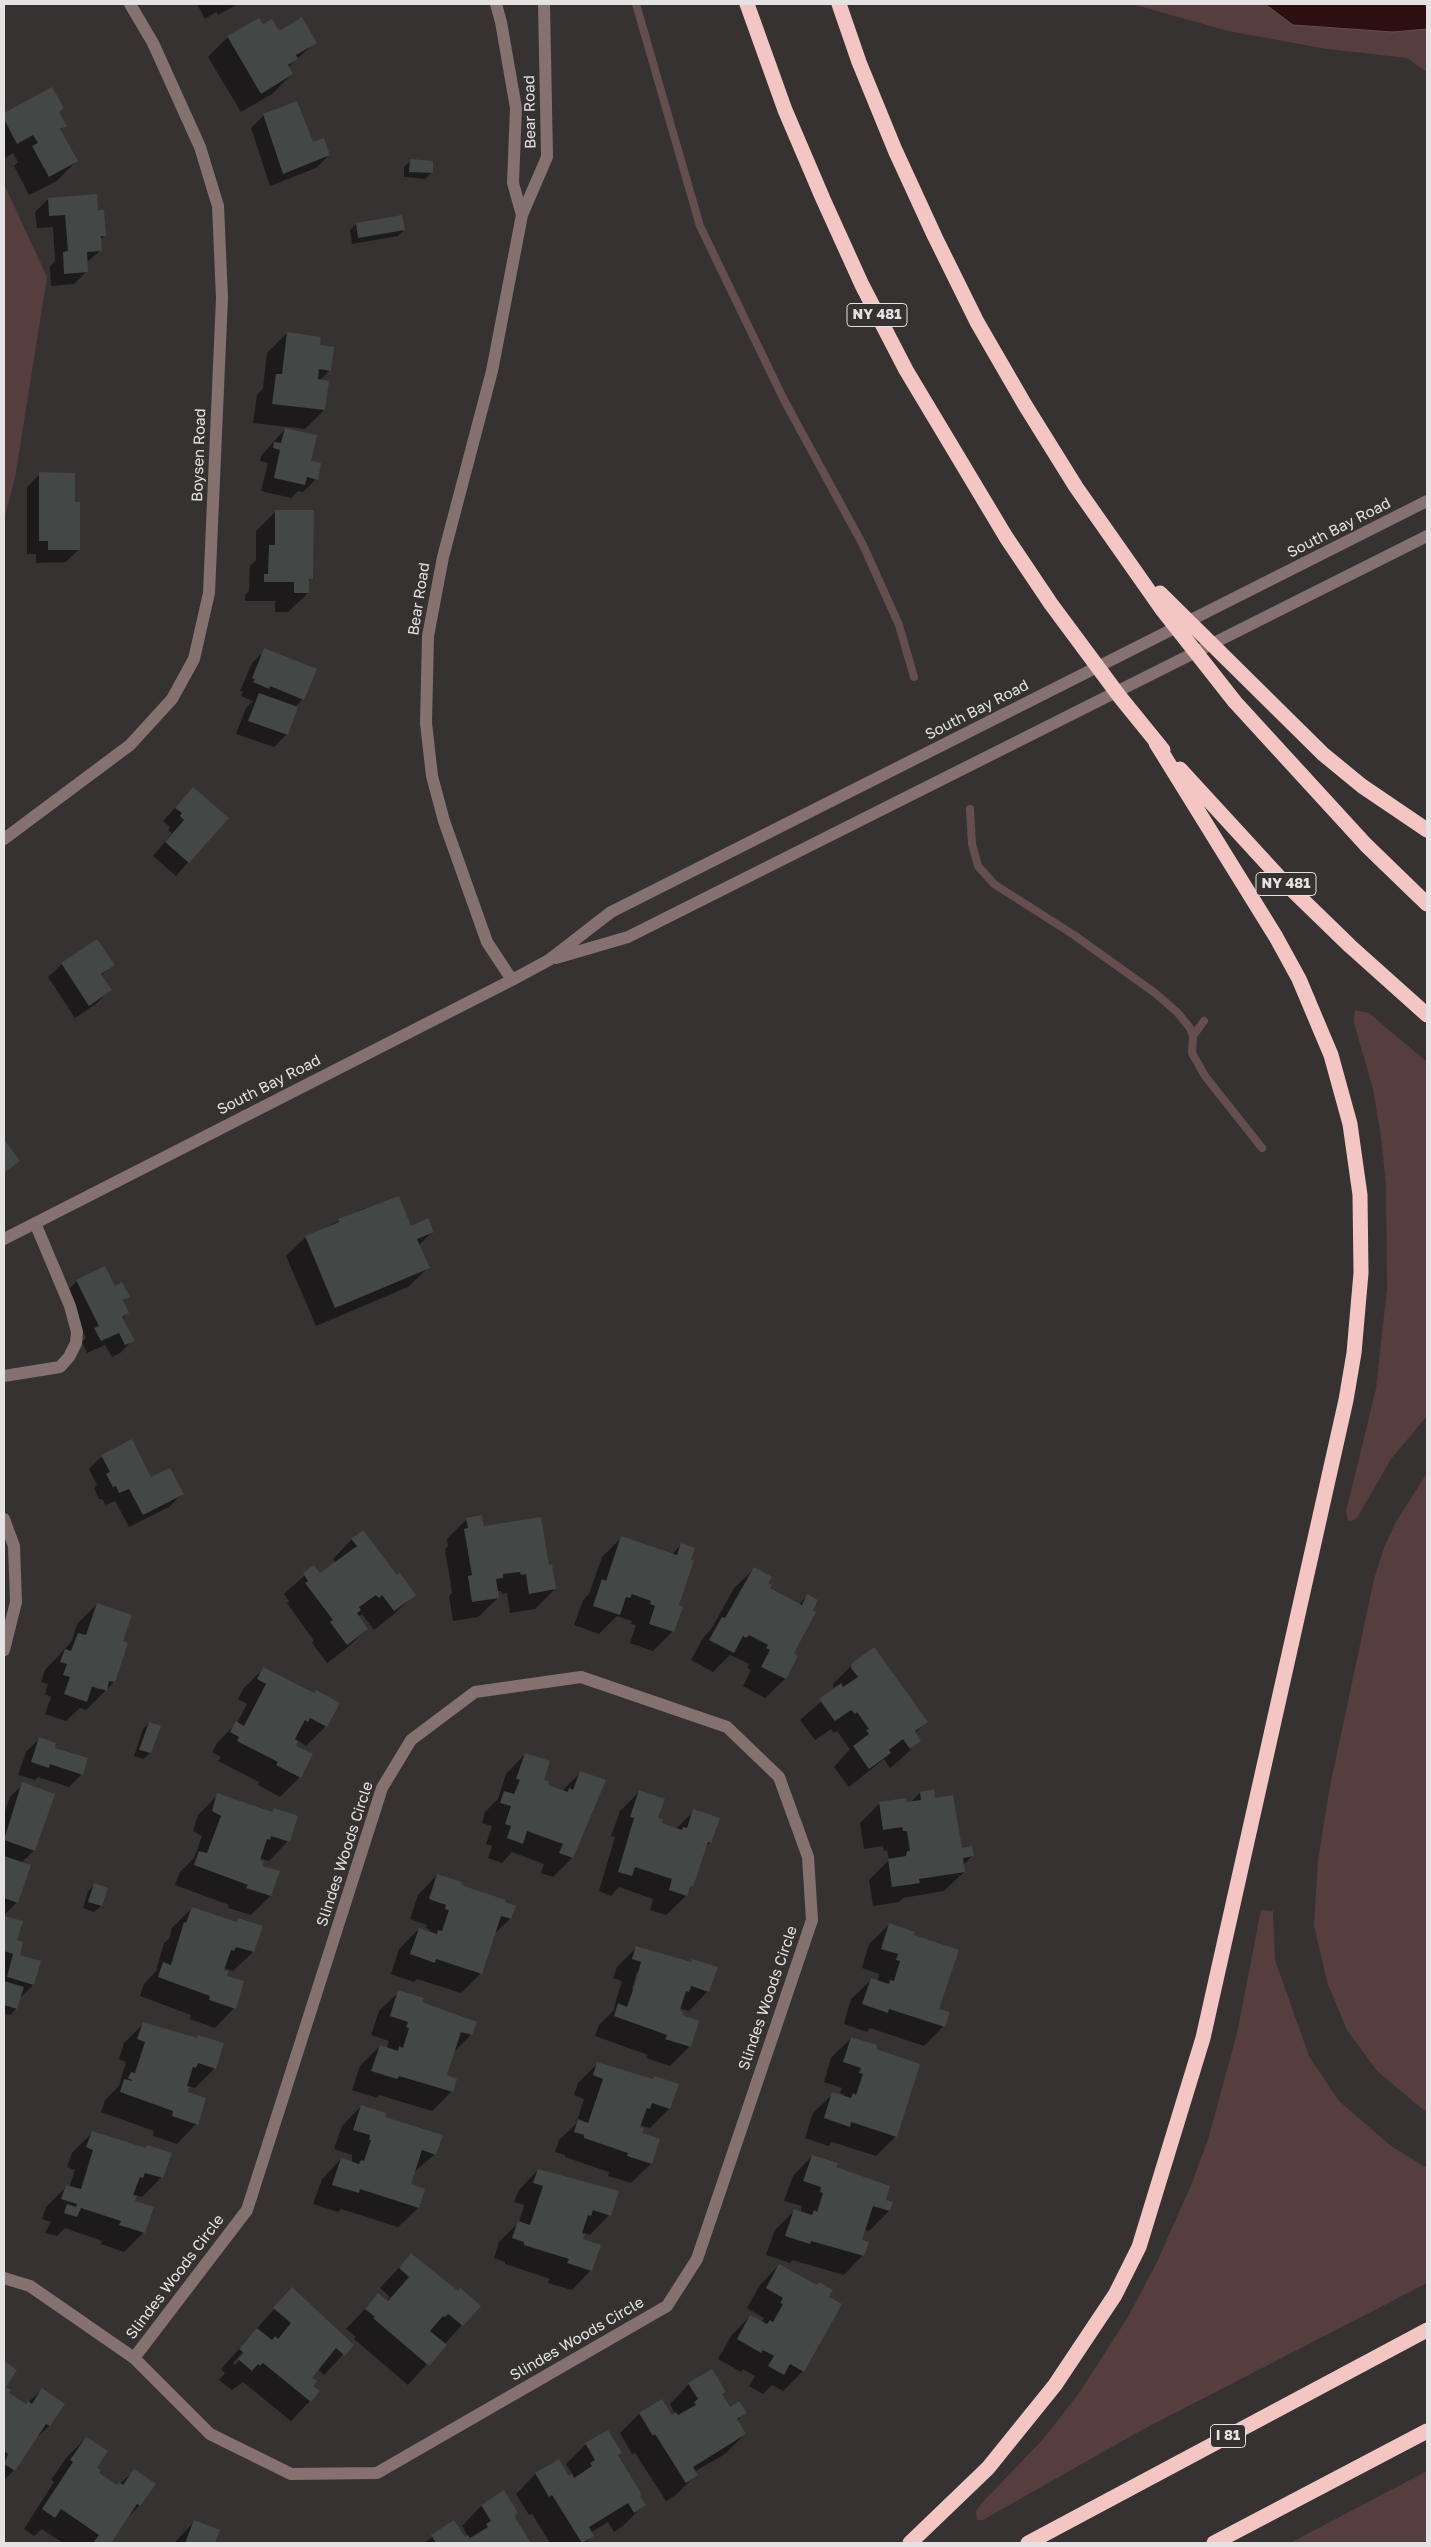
<!DOCTYPE html>
<html>
<head>
<meta charset="utf-8">
<style>
  body { margin:0 }
  #map { position:relative; width:1431px; height:2547px; overflow:hidden; background:#363232; font-family:"Golos Text",sans-serif }
  canvas { display:block }
  .frame { position:absolute; inset:0; border:5px solid #e4e2e2; pointer-events:none }
</style>
</head>
<body>
<div id="map">
<canvas width="1431" height="2547"></canvas>
<div class="frame"></div>
</div>
<script>
const c = document.querySelector('canvas').getContext('2d');
c.lineJoin = 'round';
function fillPath(path, color) { c.fillStyle = color; c.fill(path, 'evenodd'); }
const shape = rows => new Path2D(rows.map(r => 'M' + r).join(''));
function trace(path, color, width, dash) { c.strokeStyle = color; c.lineWidth = width; c.lineCap = dash ? 'butt' : 'round'; c.setLineDash(dash || []); c.stroke(path); }
function write(font, color, halo, rows, align = 'center') {
  c.font = font + ' "Golos Text",sans-serif'; c.lineWidth = 4; c.setLineDash([]); c.textBaseline = 'middle'; c.strokeStyle = halo; c.fillStyle = color; for (const [text, x, y, turn = 0] of rows) {
    c.save(); c.translate(x, y); c.rotate((+turn || 0) * Math.PI / 180); c.textAlign = isNaN(turn) ? turn : align; if (halo) c.strokeText(text, 0, 0); c.fillText(text, 0, 0); c.restore();
  }
}
fillPath(shape([
  [1132,4,1265,4,1294,25,1393,32,1427,29,1427,72,1407,58,1327,49,1228,31],
  [4,184,47,277,15,478,4,519],
  [1355,1010,1369,1013,1427,1062,1427,1416,1391,1459,1357,1518,1350,1522,1348,1520,1346,1511,1376,1389,1387,1288,1386,1185,1381,1137,1373,1089,1354,1023],
  [1427,1473,1427,2113,1377,2071,1347,2030,1327,1982,1314,1925,1318,1860,1329,1791,1374,1579,1385,1545,1396,1522],
  [1261,1910,1273,1911,1275,1960,1309,2056,1339,2101,1391,2146,1427,2168,1427,2283,1140,2431,983,2520,977,2520,976,2511,981,2504,1044,2438,1079,2393,1128,2317,1157,2262,1192,2183,1209,2136,1237,2033],
  [1427,2471,1427,2543,1290,2543]
]), '#553e3d');
const water = shape([
  [1265,4,1427,4,1427,29,1393,32,1293,25,1265,4]
]);
fillPath(water, '#2e0f0f');
trace(water, '#654e4e', 1);
fillPath(shape([
  [197,4,238,4,218,15,216,12,205,19],
  [262,26,316,42,288,67,292,74,272,94,241,112,208,57,228,37],
  [52,88,58,112,65,125,60,131,76,161,57,181,29,195,14,166,18,162,13,153,4,159,4,114],
  [264,115,329,155,316,168,270,186,251,128],
  [410,161,432,172,425,179,404,177,404,167],
  [48,199,97,211,105,235,100,240,101,250,86,263,87,271,74,284,51,286,50,266,55,261,53,227,37,228,35,212],
  [356,224,404,230,398,236,352,244,350,230],
  [287,333,319,346,330,370,320,380,324,410,305,429,253,423,257,395,263,388,267,353],
  [285,429,309,462,316,479,303,492,298,491,291,498,261,491,268,463,260,461,261,456],
  [40,474,79,549,66,562,36,563,36,554,27,554,27,487],
  [276,511,311,578,308,582,308,593,288,612,275,612,275,601,245,601,245,595,249,591,250,566,256,560,256,531],
  [265,650,303,699,295,707,287,734,274,747,236,734,246,708,253,701,241,696,243,692,240,691,252,663],
  [193,788,227,818,176,876,153,856,172,833,168,830,170,827,163,821],
  [97,940,113,964,101,976,110,990,97,1003,75,1018,48,977,62,964],
  [365,1208,366,1211,411,1227,432,1232,419,1245,428,1268,408,1287,316,1326,286,1256,306,1237],
  [77,1281,115,1288,128,1297,122,1302,128,1313,122,1319,133,1340,120,1353,112,1357,105,1345,87,1353,82,1342,86,1338,64,1294],
  [102,1456,151,1479,182,1494,169,1507,129,1527,115,1501,106,1505,102,1499,99,1499,94,1488,97,1485,89,1469],
  [467,1519,548,1566,555,1589,535,1609,510,1613,507,1593,502,1594,501,1591,497,1591,498,1598,478,1617,453,1621,449,1596,452,1593,445,1549,448,1546,447,1539],
  [621,1538,671,1555,681,1545,673,1631,653,1651,630,1643,636,1625,631,1624,632,1621,617,1616,599,1634,574,1625,583,1600,589,1594,602,1557],
  [352,1539,414,1595,394,1614,374,1630,362,1614,358,1617,367,1629,347,1648,327,1663,312,1643,314,1641,287,1603,289,1601,284,1594,314,1567,320,1575,336,1563,333,1559],
  [754,1569,768,1589,799,1604,807,1596,793,1654,796,1656,785,1679,765,1698,743,1686,751,1670,747,1668,749,1664,730,1655,713,1672,691,1660,703,1638,712,1628,734,1588],
  [97,1604,121,1642,114,1682,86,1710,80,1708,66,1721,45,1714,51,1697,45,1694,48,1684,41,1682,45,1670,72,1641,77,1624],
  [87,1683,101,1687,101,1690,86,1685],
  [853,1664,926,1722,915,1733,920,1740,900,1760,890,1768,884,1759,849,1787,834,1767,850,1749,837,1731,834,1733,831,1729,815,1740,800,1720,834,1690,833,1684],
  [264,1668,326,1726,306,1746,297,1740,294,1746,300,1777,280,1797,258,1785,259,1782,218,1761,221,1757,212,1752,217,1743,237,1723,247,1704,238,1699,244,1688],
  [149,1723,150,1753,143,1759,134,1756,143,1729],
  [39,1739,54,1748,82,1774,69,1787,38,1777,35,1780,18,1775,26,1752],
  [525,1754,546,1786,562,1791,580,1773,604,1781,572,1858,553,1877,541,1873,544,1864,512,1852,502,1863,488,1858,492,1846,486,1844,492,1826,482,1823,485,1812,498,1799,506,1774],
  [23,1784,34,1850,21,1863,17,1902,4,1915,4,1813,10,1797],
  [640,1791,660,1824,676,1829,694,1811,718,1819,710,1843,704,1848,692,1886,686,1896,666,1915,650,1910,653,1899,619,1887,611,1896,599,1891,615,1837,611,1836,620,1811],
  [920,1793,934,1799,961,1849,972,1856,963,1865,964,1872,944,1891,903,1898,899,1902,873,1906,869,1880,889,1860,887,1850,884,1851,883,1846,864,1849,860,1823,880,1803,910,1803],
  [218,1795,271,1813,274,1810,288,1841,269,1861,259,1858,270,1896,251,1915,228,1908,229,1905,175,1885,180,1872,194,1858,202,1836,193,1831,198,1815],
  [437,1875,459,1886,514,1906,510,1919,493,1935,481,1973,461,1993,417,1979,414,1982,391,1974,399,1949,419,1929,429,1933,430,1930,426,1928,427,1925,410,1919,418,1895],
  [94,1885,106,1888,101,1906,94,1912,83,1908,88,1891],
  [192,1908,236,1922,238,1920,253,1952,233,1971,224,1968,234,2008,215,2028,190,2019,191,2015,140,1996,144,1984,156,1971,164,1943,169,1939,172,1928],
  [4,1917,21,1922,15,1941,18,1955,40,1962,33,1985,20,1998,16,2009,10,2015,4,2013],
  [889,1925,938,2010,944,2026,924,2046,870,2028,867,2032,844,2024,851,1999,871,1980,877,1982,879,1974,862,1968,869,1944],
  [637,1947,690,1963,693,1960,708,1991,689,2011,679,2008,690,2046,670,2066,646,2058,648,2055,595,2036,599,2025,614,2010,615,2004,622,1981,613,1978,617,1967],
  [637,1972,640,1972,634,1990,632,1989],
  [399,1992,421,2003,475,2023,471,2035,453,2053,445,2076,452,2091,432,2111,379,2095,377,2098,352,2090,360,2066,380,2046,387,2048,389,2041,371,2035,379,2011],
  [143,2024,196,2039,199,2036,215,2068,195,2088,188,2086,186,2093,196,2124,177,2144,153,2136,154,2131,101,2112,105,2100,119,2086,126,2062,119,2059,124,2043],
  [851,2038,874,2050,896,2136,876,2156,832,2142,829,2146,805,2138,813,2113,833,2094,843,2097,844,2094,840,2093,842,2088,824,2082,831,2058],
  [598,2063,651,2080,654,2077,669,2109,650,2128,639,2125,641,2134,659,2140,651,2164,631,2183,608,2176,609,2172,565,2157,565,2155,555,2152,559,2140,576,2124,584,2099,574,2095,578,2083],
  [361,2106,383,2117,435,2154,413,2173,410,2185,418,2208,398,2227,341,2209,338,2212,313,2204,322,2179,341,2159,352,2162,352,2155,334,2149,342,2126],
  [92,2133,162,2177,142,2197,136,2195,134,2202,144,2232,124,2252,101,2244,102,2241,65,2228,57,2236,45,2233,51,2222,42,2219,46,2207,66,2187,69,2188,75,2170,67,2167,72,2153],
  [812,2156,891,2203,889,2211,869,2231,864,2229,860,2241,863,2255,844,2275,792,2260,790,2263,766,2255,775,2230,794,2211,800,2213,802,2206,784,2201,793,2176],
  [538,2170,609,2215,590,2235,584,2233,582,2240,591,2270,572,2290,548,2283,550,2279,505,2264,505,2262,494,2258,499,2242,519,2222,524,2205,514,2202,519,2190],
  [412,2254,457,2293,479,2306,408,2385,354,2339,356,2337,346,2329,378,2295,386,2302,390,2297,380,2288],
  [779,2265,816,2286,828,2297,803,2371,783,2391,772,2385,763,2394,749,2386,755,2376,743,2369,741,2372,718,2359,731,2336,750,2316,761,2322,764,2318,747,2308,760,2285],
  [292,2289,352,2345,324,2375,318,2369,311,2378,310,2401,291,2421,243,2382,232,2390,219,2380,225,2373,221,2369],
  [243,2352,246,2352,235,2365,233,2363],
  [4,2362,16,2370,4,2387,7,2393,25,2405,42,2390,63,2404,49,2426,32,2442,14,2470,4,2480],
  [689,2384,724,2392,721,2395,730,2408,745,2413,737,2421,745,2434,725,2454,694,2472,696,2475,676,2495,666,2501,635,2453,632,2454,620,2433,639,2414,662,2400,671,2417,675,2414,670,2404],
  [607,2431,617,2456,644,2505,624,2525,614,2532,608,2522,590,2533,592,2536,585,2543,550,2543,532,2514,529,2515,516,2494,535,2474,558,2461,568,2477,573,2475,566,2464,586,2444],
  [86,2438,97,2474,116,2487,134,2471,140,2505,125,2520,109,2543,63,2543,42,2529,34,2536,24,2529,54,2482,51,2480,66,2458],
  [503,2492,513,2517,529,2543,424,2543,454,2522,464,2539,468,2536,462,2526,481,2506],
  [195,2521,218,2531,213,2543,174,2543]
]), '#0007');
trace(shape([
  [636,4,700,226,784,400,863,545,899,625,914,677],
  [970,809,972,844,978,866,994,884,1074,935,1155,993,1177,1012,1190,1028,1193,1036,1192,1053,1205,1076,1262,1148],
  [1193,1036,1204,1021]
]), '#654e4e', 8);
fillPath(shape([
  [302,17,317,43,296,55,298,59,288,65,293,74,261,94,227,36,259,18,263,24,272,19,278,29,281,30],
  [52,87,64,108,59,112,67,126,60,129,78,161,49,177,32,146,38,143,33,135,17,144,4,119,4,113],
  [297,101,313,142,324,138,330,155,283,174,263,114],
  [410,159,433,161,433,173,409,172],
  [97,194,98,210,104,210,106,236,101,236,102,251,87,252,88,272,64,274,63,252,68,251,65,215,49,216,48,198],
  [402,215,405,230,358,238,356,223],
  [287,332,321,337,320,345,334,347,331,371,319,369,318,379,329,381,325,410,272,404,276,374,282,374],
  [285,428,317,435,311,461,321,463,318,480,307,477,305,485,274,478,280,450,273,448,274,442,281,443],
  [39,472,75,473,75,502,80,502,80,550,48,550,48,541,39,541],
  [275,510,314,510,313,579,309,579,309,593,294,593,294,582,264,582,264,574,268,574,269,545,275,545],
  [264,648,317,669,304,700,270,686,269,689,253,682,255,679,252,678],
  [259,693,298,707,288,735,248,721],
  [193,787,229,818,189,863,165,842,184,820,180,816,182,813,175,808],
  [97,939,115,965,101,974,112,990,89,1006,61,963],
  [5,1141,20,1161,4,1173,4,1142],
  [399,1196,411,1226,428,1218,434,1232,417,1239,430,1268,335,1308,305,1236,339,1222,338,1219],
  [105,1266,115,1286,122,1282,130,1297,123,1300,129,1313,122,1317,135,1341,125,1345,119,1333,101,1341,94,1328,99,1326,76,1280],
  [132,1439,151,1477,170,1468,184,1494,143,1515,129,1489,119,1493,116,1486,113,1487,106,1474,110,1472,101,1455],
  [482,1515,484,1526,541,1517,549,1565,552,1564,556,1589,529,1594,526,1574,521,1575,520,1572,503,1574,503,1578,496,1579,499,1598,472,1602,468,1576,472,1575,464,1529,468,1528,466,1518],
  [363,1530,397,1575,400,1573,416,1595,394,1611,382,1595,379,1598,376,1595,359,1607,361,1610,357,1613,368,1629,347,1645,330,1622,333,1620,305,1583,308,1581,303,1573,314,1565,320,1573,357,1546,351,1539],
  [621,1536,677,1555,681,1543,695,1548,691,1560,694,1560,679,1605,683,1607,674,1632,649,1624,655,1606,650,1604,651,1601,632,1594,630,1598,626,1597,620,1615,593,1606,602,1579,606,1581],
  [754,1567,772,1577,768,1583,772,1585,770,1588,802,1605,807,1594,818,1600,813,1610,816,1612,794,1653,798,1656,786,1679,761,1667,770,1650,766,1648,768,1645,749,1635,746,1638,743,1636,734,1653,709,1640,722,1617,725,1618],
  [97,1603,132,1615,123,1641,128,1643,115,1682,109,1681,107,1691,92,1686,87,1702,64,1694,70,1677,63,1675,67,1664,60,1662,65,1649,71,1651,78,1633,86,1635],
  [873,1648,875,1648,928,1722,915,1731,921,1741,910,1749,903,1739,889,1750,891,1753,869,1769,853,1746,869,1734,866,1730,869,1729,857,1712,855,1714,851,1710,835,1721,819,1699,841,1683,843,1687,858,1677,851,1668,852,1663],
  [263,1667,314,1693,316,1690,340,1703,327,1727,310,1718,308,1722,305,1720,295,1739,298,1741,296,1746,313,1754,301,1778,276,1765,278,1762,237,1741,239,1737,230,1732,236,1721,244,1726,266,1684,257,1679],
  [149,1722,161,1726,151,1753,139,1750],
  [39,1737,56,1743,55,1748,88,1758,83,1775,50,1764,49,1768,31,1762],
  [525,1753,550,1761,544,1780,549,1781,548,1785,568,1792,569,1788,573,1790,580,1771,606,1780,573,1858,559,1853,563,1844,527,1831,523,1844,507,1838,511,1826,505,1824,511,1806,500,1803,504,1791,514,1794,520,1780,516,1779],
  [22,1782,55,1794,35,1851,4,1840],
  [934,1789,935,1798,953,1795,962,1848,972,1846,974,1856,963,1858,965,1872,919,1879,920,1883,892,1887,888,1859,906,1856,907,1851,910,1851,907,1831,903,1831,902,1827,883,1830,879,1802,906,1798,907,1802,921,1800,920,1792],
  [639,1790,665,1799,658,1818,663,1819,662,1823,682,1830,683,1827,687,1828,693,1809,720,1818,711,1843,708,1842,693,1887,691,1886,687,1896,669,1890,672,1879,635,1867,632,1876,618,1872,634,1818,630,1817],
  [217,1793,272,1812,274,1808,298,1816,290,1842,271,1836,270,1840,267,1839,260,1860,264,1861,262,1866,280,1871,271,1896,246,1888,248,1885,194,1865,199,1851,207,1853,221,1816,212,1811],
  [4,1856,31,1865,18,1903,4,1898],
  [437,1874,462,1882,461,1885,506,1900,505,1902,516,1906,511,1919,501,1916,482,1974,436,1959,435,1963,410,1954,419,1928,437,1934,438,1930,442,1931,449,1910,445,1909,446,1905,429,1899],
  [94,1883,108,1888,102,1906,88,1902],
  [192,1907,237,1922,238,1918,263,1926,254,1952,236,1947,234,1951,231,1950,224,1970,228,1971,227,1976,244,1981,236,2009,209,2000,210,1996,158,1977,163,1962,171,1965,184,1922,186,1923],
  [4,1916,23,1921,17,1940,23,1942,20,1955,41,1961,34,1985,7,1977,13,1954,4,1951],
  [889,1923,915,1932,914,1935,959,1950,939,2009,950,2012,945,2027,889,2009,888,2013,862,2004,871,1978,889,1984,890,1980,894,1981,900,1961,896,1960,898,1954,881,1949],
  [636,1946,691,1962,692,1959,718,1967,709,1992,691,1986,689,1992,686,1991,680,2010,683,2012,682,2015,699,2021,691,2047,665,2039,667,2035,614,2016,618,2003,627,2007,635,1984,641,1962,632,1959],
  [4,1981,24,1987,17,2009,4,2005],
  [398,1990,424,1998,422,2002,477,2022,472,2035,461,2032,447,2075,457,2079,453,2092,399,2076,397,2079,371,2071,380,2045,398,2051,399,2046,403,2048,409,2028,406,2027,408,2022,390,2016],
  [143,2022,197,2038,198,2035,224,2043,216,2069,198,2063,196,2068,193,2067,187,2086,189,2086,188,2092,206,2098,198,2125,172,2116,173,2111,120,2092,124,2079,133,2081,128,2078,131,2072,135,2073,145,2042,137,2039],
  [851,2037,877,2045,876,2049,920,2064,897,2137,851,2122,850,2127,824,2118,832,2092,851,2098,853,2093,856,2095,863,2074,859,2073,861,2068,843,2062],
  [597,2062,653,2079,654,2076,679,2084,670,2109,652,2103,650,2109,647,2108,640,2127,644,2129,642,2133,660,2139,652,2164,627,2156,628,2153,584,2138,584,2135,574,2132,578,2119,588,2123,603,2079,593,2075],
  [361,2105,386,2113,385,2117,443,2135,436,2155,422,2150,411,2184,425,2189,419,2208,360,2189,359,2193,332,2185,341,2158,359,2164,361,2160,364,2161,371,2140,369,2140,370,2135,353,2130],
  [92,2131,146,2148,147,2145,172,2153,163,2178,145,2173,143,2178,140,2177,133,2195,137,2196,135,2201,154,2207,145,2233,119,2225,121,2221,81,2208,77,2217,64,2213,67,2204,76,2207,77,2204,61,2199,66,2185,81,2189,93,2150,86,2147],
  [812,2155,838,2163,836,2167,890,2186,886,2200,893,2202,890,2211,873,2206,862,2240,869,2242,864,2256,811,2241,810,2244,785,2236,794,2209,812,2215,814,2210,817,2212,823,2193,820,2192,821,2187,803,2181],
  [538,2169,619,2191,611,2216,593,2210,591,2216,588,2215,582,2233,585,2234,583,2239,601,2245,592,2271,567,2263,569,2259,524,2245,524,2242,512,2238,518,2221,530,2225,543,2186,533,2183],
  [411,2253,458,2291,460,2288,481,2306,463,2326,448,2314,445,2317,443,2316,430,2331,447,2345,429,2366,373,2318,375,2317,365,2309,378,2293,388,2301,409,2277,399,2268],
  [779,2264,817,2285,819,2282,833,2290,829,2297,842,2304,804,2372,790,2364,784,2375,768,2366,774,2356,763,2350,761,2353,737,2339,750,2315,767,2324,770,2320,773,2322,783,2304,780,2303,783,2298,766,2288],
  [292,2287,354,2345,345,2356,336,2348,312,2378,317,2381,313,2386,320,2391,311,2402,263,2363,260,2366,258,2364,252,2371,238,2359,244,2353,239,2349,257,2328,272,2340,275,2336,278,2339,291,2323,273,2308],
  [4,2361,17,2370,6,2387,11,2390,9,2393,26,2404,28,2401,32,2404,42,2388,65,2404,50,2426,46,2424,15,2471,4,2464,8,2454,4,2451],
  [712,2369,726,2392,722,2394,730,2407,739,2401,747,2413,737,2419,746,2434,693,2467,698,2475,686,2483,655,2434,653,2436,639,2413,662,2399,672,2415,676,2412,678,2415,696,2405,694,2402,698,2399,688,2383],
  [608,2430,622,2453,618,2455,642,2495,640,2496,646,2505,634,2513,628,2503,589,2527,594,2536,582,2543,552,2495,549,2497,535,2473,559,2459,569,2476,572,2474,574,2478,592,2466,590,2463,595,2460,585,2443],
  [86,2437,108,2451,97,2468,101,2470,99,2473,117,2485,119,2482,123,2485,134,2469,156,2484,140,2506,137,2504,111,2543,93,2543,99,2535,61,2509,55,2518,42,2509,73,2462,70,2460],
  [504,2490,518,2513,514,2516,531,2543,436,2543,431,2535,454,2520,465,2537,468,2535,470,2538,488,2527,486,2524,491,2521,481,2505],
  [194,2520,220,2530,215,2543,185,2543]
]), '#434746');
trace(shape([
  [496,4,501,22,516,108,513,183,522,215],
  [4,839,130,745,172,699,194,659,209,593,222,298,218,206,200,147,153,43,130,4],
  [556,958,628,937,1427,536],
  [512,980,487,942,444,821,432,776,426,723,428,636,443,557,492,371,522,215,547,157,544,4],
  [4,1239,512,980,549,960,611,912,1427,501],
  [4,1376,60,1367,69,1357,76,1343,77,1332,70,1306,35,1223],
  [4,1519,14,1546,16,1602,4,1650],
  [4,2278,30,2286,134,2358,210,2434,291,2474,377,2473,667,2306,697,2259,812,1920,808,1857,779,1777,727,1727,581,1677,475,1692,411,1740,382,1788,247,2210,134,2358]
]), '#847170', 12);
trace(shape([
  [747,4,785,110,823,199,862,285,906,370,1006,537,1051,604,1120,697,1163,750],
  [839,4,859,62,895,150,935,237,977,322,1025,405,1076,487,1161,608,1235,702,1366,845,1427,904],
  [1160,593,1323,754,1362,786,1427,830],
  [1180,769,1281,879,1350,946,1427,1015],
  [910,2543,988,2468,1055,2385,1115,2295,1139,2247,1203,2038,1346,1400,1354,1353,1361,1273,1360,1195,1350,1124,1331,1055,1299,979,1276,937,1156,743],
  [1028,2543,1427,2330],
  [1214,2543,1427,2431]
]), '#f3c6c4', 15);
for (const [x, y, w] of [
  [877,315,60],
  [1286,884,60],
  [1228,2436,35]
]) { const box = new Path2D(); box.roundRect(x - w / 2, y - 11.5, w, 23, 4); c.fillStyle = '#363232'; c.fill(box); trace(box, '#e4e2e2', 1); }
write('bold 14px', '#e4e2e2', null, [
  ["NY 481",877,315],
  ["NY 481",1286,884],
  ["I 81",1228,2436]
]);
write('15px', '#e4e2e2', '#363232', [
  ["Bear Road",530,112,-91],
  ["Boysen Road",199,455,-88],
  ["South Bay Road",1339,528,-27],
  ["Bear Road",419,599,-81],
  ["South Bay Road",977,710,-27],
  ["South Bay Road",269,1085,-27],
  ["Slindes Woods Circle",345,1854,-72],
  ["Slindes Woods Circle",768,1998,-71],
  ["Slindes Woods Circle",175,2277,-53],
  ["Slindes Woods Circle",577,2339,-30]
]);
</script>
</body>
</html>
